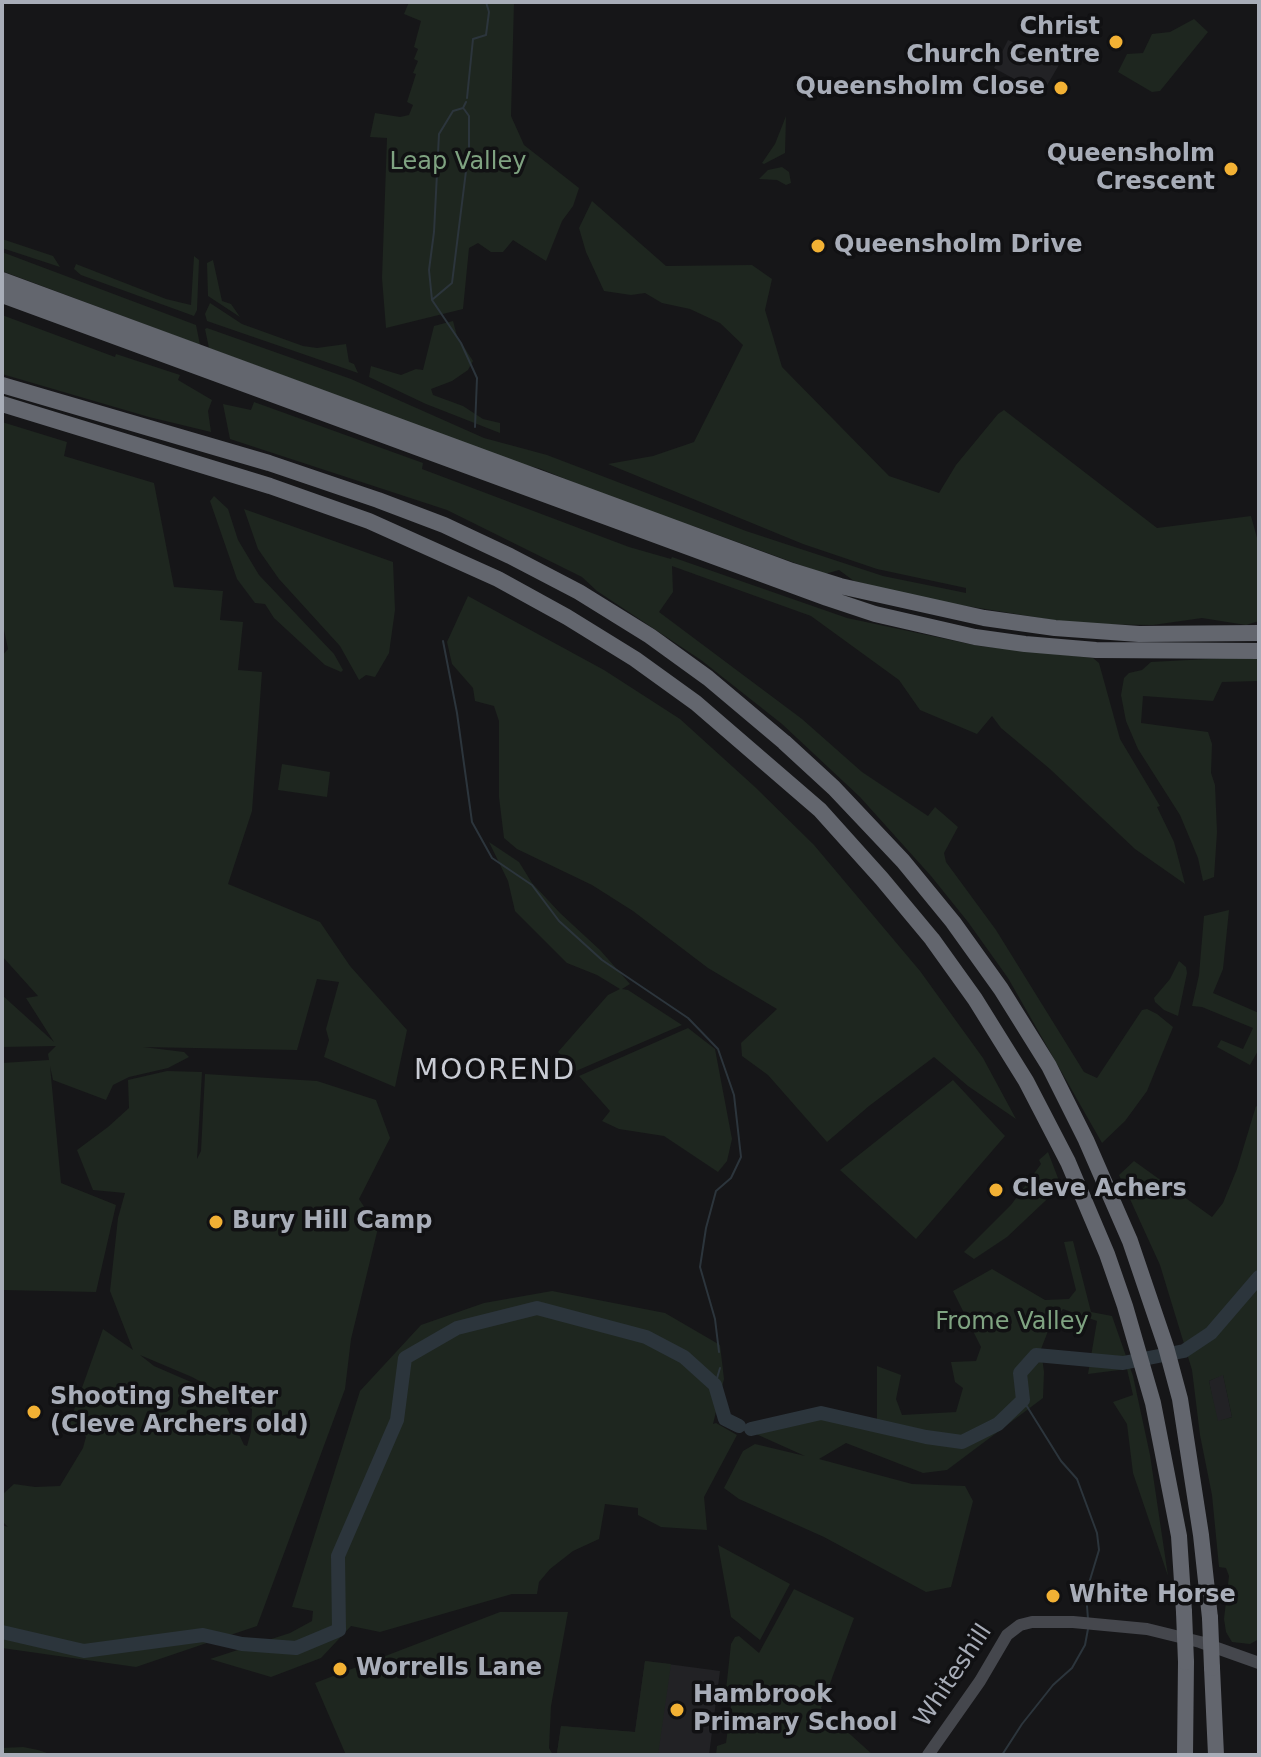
<!DOCTYPE html>
<html>
<head>
<meta charset="utf-8">
<style>
  body { margin:0 }
  #map { position:relative; width:1261px; height:1757px; overflow:hidden; background:#161618; font-family:"DejaVu Sans",sans-serif }
  canvas { display:block }
  .frame { position:absolute; inset:0; border:4px solid #a8adb8; pointer-events:none }
</style>
</head>
<body>
<div id="map">
<canvas width="1261" height="1757"></canvas>
<div class="frame"></div>
</div>
<script>
const c = document.querySelector('canvas').getContext('2d');
c.lineJoin = 'round';
function fillPath(path, color) { c.fillStyle = color; c.fill(path, 'evenodd'); }
const shape = rows => new Path2D(rows.map(r => 'M' + r).join(''));
function trace(path, color, width, dash) { c.strokeStyle = color; c.lineWidth = width; c.lineCap = dash ? 'butt' : 'round'; c.setLineDash(dash || []); c.stroke(path); }
function write(font, color, halo, rows, align = 'center') {
  c.font = font + ' "DejaVu Sans",sans-serif'; c.lineWidth = 7; c.setLineDash([]); c.textBaseline = 'middle'; c.strokeStyle = halo; c.fillStyle = color; for (const [text, x, y, turn = 0] of rows) {
    c.save(); c.translate(x, y); c.rotate((+turn || 0) * Math.PI / 180); c.textAlign = isNaN(turn) ? turn : align; if (halo) c.strokeText(text, 0, 0); c.fillText(text, 0, 0); c.restore();
  }
}
fillPath(shape([
  [1008,40,1060,63,1042,94,994,68],
  [1223,1374,1232,1417,1217,1422,1209,1381],
  [645,1661,720,1671,709,1755,557,1753,561,1726,635,1732]
]), '#222225');
fillPath(shape([
  [409,2,514,2,511,116,524,145,579,188,573,206,562,221,546,261,513,240,503,252,491,252,478,243,469,248,463,309,386,328,382,278,387,138,370,137,375,113,400,117,409,115,413,105,407,102,416,74,413,73,418,61,414,59,418,49,414,47,421,21,404,14],
  [1194,19,1208,32,1160,91,1152,92,1118,72,1127,54,1143,53,1152,34,1170,32],
  [786,116,785,153,764,164,762,163,775,144],
  [782,167,789,172,791,183,786,185,777,180,759,179,768,170],
  [592,201,666,266,752,265,772,279,765,310,782,367,889,476,939,493,956,465,998,414,1004,410,1157,528,1251,516,1259,545,1259,621,1246,625,1202,618,1153,625,1078,624,923,599,854,581,839,570,825,574,696,527,651,514,541,469,518,463,209,348,205,329,207,328,351,379,484,438,547,455,746,531,883,576,966,593,966,588,877,569,803,544,608,464,653,456,694,442,743,345,720,323,690,309,662,303,645,293,631,295,604,291,586,252,579,228],
  [2,239,53,256,60,267,2,248],
  [2,252,196,325,200,345,2,271],
  [194,256,199,260,197,310,194,316,81,275,74,269,76,264,166,299,191,305],
  [213,260,222,301,231,304,240,317,208,296,207,263],
  [210,303,242,324,303,346,317,348,346,344,349,362,354,364,358,373,207,321,205,314],
  [2,315,115,357,116,354,180,375,178,380,212,400,208,411,211,432,149,417,2,374],
  [453,321,457,336,473,361,468,370,452,381,431,389,433,395,463,406,483,419,500,423,500,433,426,404,369,377,371,366,401,375,416,369,423,370,434,326],
  [254,402,423,463,422,469,629,547,671,559,672,557,847,618,979,646,1093,658,1099,663,1120,739,1160,806,1157,807,1174,842,1185,884,1135,849,1050,769,1001,728,992,716,977,734,920,710,899,680,811,616,672,566,673,592,659,612,802,719,862,772,928,816,935,807,958,827,944,853,946,862,996,930,1084,1072,1097,1078,1142,1010,1147,1009,1157,1014,1173,1027,1147,1091,1125,1121,1102,1143,1008,978,968,922,931,876,860,797,782,724,701,660,597,591,582,577,447,510,230,439,223,404,251,410],
  [2,422,67,442,64,456,154,483,174,587,223,591,220,620,243,622,238,670,262,672,252,811,228,884,320,922,350,966,407,1030,395,1087,324,1057,329,1040,326,1029,339,982,317,979,297,1050,143,1047,184,1052,189,1057,168,1068,129,1077,113,1085,106,1100,53,1080,50,1066,61,1183,116,1205,96,1292,2,1290,2,1063,49,1060,48,1054,56,1046,2,1047,2,995,54,1042,26,998,38,996,2,956,4,936,2,935,2,656,8,649,2,620],
  [214,496,228,509,238,540,259,575,334,654,343,670,341,672,325,665,274,618,265,604,255,603,237,579,210,501],
  [244,509,393,562,395,610,389,653,375,677,366,675,359,680,340,646,279,579,258,549],
  [468,596,604,670,680,719,755,787,814,845,920,971,983,1058,1016,1119,968,1086,934,1057,869,1106,827,1142,768,1075,742,1056,741,1043,777,1009,708,968,633,911,592,885,517,849,504,838,499,797,499,721,494,706,475,701,473,688,452,664,447,642],
  [1227,658,1259,659,1259,681,1222,682,1213,701,1143,696,1141,723,1208,732,1212,744,1211,773,1215,785,1217,832,1214,877,1203,881,1198,858,1180,815,1138,749,1126,721,1121,695,1124,678,1129,673,1142,670,1151,662],
  [282,764,330,772,327,797,278,790],
  [489,842,519,862,532,883,560,913,600,950,630,984,622,989,628,990,682,1025,576,1071,558,1052,608,995,620,989,597,975,567,963,515,911,508,881],
  [1229,910,1223,969,1213,993,1259,1013,1259,1049,1250,1065,1217,1047,1221,1040,1243,1049,1253,1028,1202,1007,1192,1006,1199,975,1204,916],
  [1179,961,1186,967,1187,973,1178,1016,1164,1010,1155,1002,1154,998,1170,979],
  [688,1028,715,1049,732,1139,727,1161,718,1172,664,1136,619,1129,602,1121,610,1111,579,1076],
  [167,1071,202,1072,197,1159,201,1151,205,1074,317,1081,376,1100,390,1138,359,1199,378,1228,351,1339,345,1389,257,1626,136,1667,2,1648,2,1525,8,1527,2,1521,2,1495,14,1484,35,1487,60,1486,83,1448,86,1437,80,1430,69,1424,103,1329,133,1350,110,1291,118,1218,125,1193,93,1190,77,1150,108,1127,129,1108,128,1080],
  [140,1355,192,1377,252,1409,251,1432,247,1446,244,1445,221,1395,154,1366],
  [953,1080,1005,1136,916,1239,840,1170],
  [1256,1106,1259,1108,1259,1639,1250,1644,1232,1642,1226,1632,1224,1619,1229,1576,1226,1568,1219,1567,1212,1495,1200,1435,1192,1370,1160,1265,1119,1175,1134,1161,1212,1217,1223,1203,1237,1169],
  [1223,1375,1232,1417,1218,1421,1209,1381],
  [1048,1152,1061,1186,1007,1237,974,1259,964,1252,1011,1205,1041,1164,1039,1160],
  [1073,1241,1091,1312,1112,1316,1133,1376,1150,1455,1168,1576,1133,1473,1127,1424,1113,1402,1133,1395,1127,1369,1088,1374,1097,1321,1063,1309,1050,1326,1041,1349,1044,1372,1043,1398,947,1470,923,1473,846,1443,819,1459,912,1484,965,1486,973,1501,951,1587,926,1592,824,1537,739,1499,724,1488,743,1451,755,1444,805,1456,756,1434,827,1416,877,1426,877,1366,901,1375,896,1399,902,1415,956,1412,963,1388,955,1382,951,1362,976,1361,981,1347,953,1291,992,1269,1045,1300,1069,1299,1076,1290,1064,1242],
  [552,1291,665,1313,720,1345,724,1379,713,1424,716,1423,737,1435,704,1497,707,1530,661,1527,638,1515,638,1508,605,1504,599,1539,573,1551,550,1569,539,1582,537,1594,512,1594,380,1632,351,1626,321,1658,271,1677,210,1659,290,1633,312,1621,313,1611,292,1607,360,1391,421,1325,484,1303],
  [718,1545,790,1584,760,1640,731,1617],
  [794,1589,854,1618,821,1708,873,1755,716,1755,717,1746,726,1743,733,1691,726,1690,731,1644,735,1637,739,1636,759,1653],
  [500,1612,568,1612,551,1706,549,1748,553,1755,346,1755,315,1683],
  [645,1661,671,1664,658,1755,557,1753,561,1726,635,1732],
  [23,1747,38,1750,53,1755,2,1755,2,1748]
]), '#1e261f');
trace(shape([
  [467,98,473,39,486,35,489,12,486,2],
  [466,102,463,108,453,111,439,134,434,232,429,270,432,300,461,343,477,378,475,427],
  [433,299,452,283,469,147,469,116,464,109],
  [443,641,457,713,472,822,492,858,532,885,559,921,602,960,688,1018,718,1049,734,1095,741,1157,731,1178,716,1191,706,1228,700,1267,715,1319,719,1352],
  [715,1385,720,1368],
  [1023,1400,1061,1461,1077,1479,1097,1533,1099,1550,1086,1593,1088,1619],
  [1002,1755,1022,1724,1053,1685,1072,1668,1085,1645,1088,1629]
]), '#2c353c', 2);
trace(shape([
  [751,1429,821,1413,926,1437,962,1442,998,1424,1023,1400,1020,1373,1036,1355,1123,1363,1184,1351,1211,1333,1259,1277],
  [2,1632,84,1651,203,1635,242,1644,296,1648,339,1630,338,1556,397,1420,405,1358,457,1328,537,1308,646,1337,684,1357,715,1385,725,1419,739,1426]
]), '#2c353c', 14);
trace(shape([
  [928,1755,980,1681,1007,1635,1020,1625,1032,1622,1073,1622,1147,1629,1200,1642,1259,1663]
]), '#45474d', 12);
trace(shape([
  [2,280,792,571,840,586,984,618,1055,628,1139,634,1259,633],
  [2,295,827,598,875,614,975,637,1025,644,1096,650,1259,651],
  [2,385,269,463,378,500,444,525,510,556,579,592,650,636,708,678,784,742,834,788,903,861,953,922,1001,989,1049,1066,1086,1140,1130,1241,1166,1347,1180,1399,1201,1535,1210,1618],
  [2,404,270,486,369,521,498,579,567,617,635,659,696,703,820,810,882,879,932,939,975,999,1026,1081,1068,1162,1107,1254,1125,1306,1153,1403,1179,1536,1184,1612],
  [1212,1668,1216,1755],
  [1185,1755,1186,1662]
]), '#63666e', 16);
trace(shape([
  [1184,1612,1186,1662],
  [1210,1618,1212,1668]
]), '#63666e', 16);
for (const [x, y, r, color] of [
  [1116,42,8,"#f2b134"],
  [1061,88,8,"#f2b134"],
  [1231,169,8,"#f2b134"],
  [818,246,8,"#f2b134"],
  [996,1190,8,"#f2b134"],
  [216,1222,8,"#f2b134"],
  [34,1412,8,"#f2b134"],
  [1053,1596,8,"#f2b134"],
  [340,1669,8,"#f2b134"],
  [677,1710,8,"#f2b134"]
]) { const dot = new Path2D(); dot.arc(x, y, r, 0, 2 * Math.PI); c.fillStyle = color; c.fill(dot); trace(dot, '#111113', 3); }
write('bold 24px', '#a8adb8', '#111113', [
  ["Christ",1100,28,"right"],
  ["Church Centre",1100,56,"right"],
  ["Queensholm Close",1045,88,"right"],
  ["Queensholm",1215,155,"right"],
  ["Crescent",1215,183,"right"],
  ["Queensholm Drive",834,246],
  ["Cleve Achers",1012,1190],
  ["Bury Hill Camp",232,1222],
  ["Shooting Shelter",50,1398],
  ["(Cleve Archers old)",50,1426],
  ["White Horse",1069,1596],
  ["Worrells Lane",356,1669],
  ["Hambrook",693,1696],
  ["Primary School",693,1724]
], 'left');
write('24px', '#7fa381', '#111113', [
  ["Leap Valley",458,163],
  ["Frome Valley",1012,1323]
]);
write('24px', '#a8adb8', '#111113', [
  ["Whiteshill",954,1676,-56]
]);
c.letterSpacing = '2px';
write('28px', '#c9ccd4', '#111113', [
  ["MOOREND",495,1072]
]);
c.letterSpacing = '0px';
</script>
</body>
</html>
